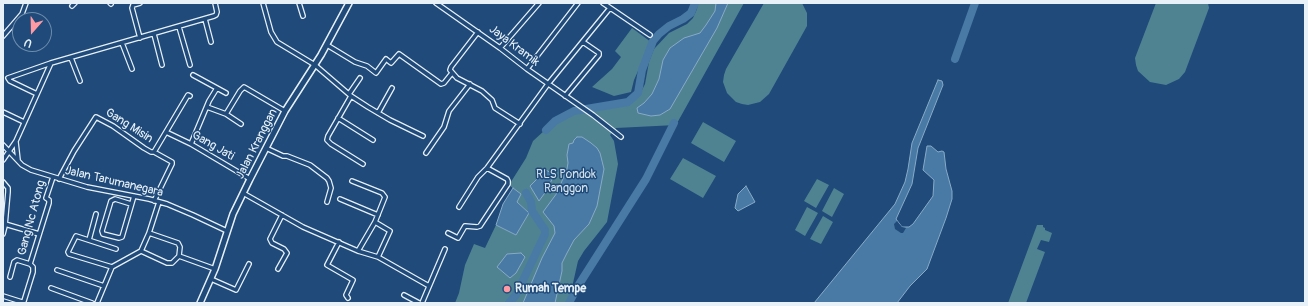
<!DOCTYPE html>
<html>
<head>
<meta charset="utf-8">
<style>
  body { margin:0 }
  #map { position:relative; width:1308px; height:306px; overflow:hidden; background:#1f4a7a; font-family:Pangolin,sans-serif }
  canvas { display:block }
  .frame { position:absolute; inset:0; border:4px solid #e8f1f8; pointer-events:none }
  .north { position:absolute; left:12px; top:12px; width:40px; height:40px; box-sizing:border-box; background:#1f4a7a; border:1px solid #6f8dac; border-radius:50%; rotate:200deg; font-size:11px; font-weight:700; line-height:16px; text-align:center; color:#e8f1f8 }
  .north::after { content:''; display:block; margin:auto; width:14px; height:18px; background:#ff9aa2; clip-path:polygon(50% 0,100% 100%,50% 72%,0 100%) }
</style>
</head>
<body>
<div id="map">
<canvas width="1308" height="306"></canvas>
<div class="frame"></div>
<div class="north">U</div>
</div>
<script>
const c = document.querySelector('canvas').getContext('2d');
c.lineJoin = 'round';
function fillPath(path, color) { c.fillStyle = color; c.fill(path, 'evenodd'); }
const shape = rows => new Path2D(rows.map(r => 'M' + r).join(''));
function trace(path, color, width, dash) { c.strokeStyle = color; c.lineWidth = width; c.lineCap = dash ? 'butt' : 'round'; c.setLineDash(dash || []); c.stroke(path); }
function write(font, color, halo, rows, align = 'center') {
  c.font = font + ' Pangolin,sans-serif'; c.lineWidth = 3; c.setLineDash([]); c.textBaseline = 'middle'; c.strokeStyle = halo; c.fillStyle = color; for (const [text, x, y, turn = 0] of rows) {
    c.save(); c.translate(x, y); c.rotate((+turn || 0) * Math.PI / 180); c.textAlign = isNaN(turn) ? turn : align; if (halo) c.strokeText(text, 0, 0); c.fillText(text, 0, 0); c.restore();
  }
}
fillPath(shape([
  [698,3,744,3,676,125,616,128,610,135,614,141,618,164,607,222,584,251,578,261,571,292,567,303,455,303,459,293,465,265,474,244,485,248,496,225,516,235,529,213,516,201,520,194,509,185,526,158,533,141,545,130,548,132,559,120,574,113,630,103,635,100,641,92,645,84,649,62,654,49,669,33,687,24,693,18,697,9],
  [764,3,802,3,807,13,807,26,769,94,760,102,748,105,742,104,736,102,727,93,723,82,724,75,726,69],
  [1156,3,1208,3,1209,8,1185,72,1179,79,1166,85,1150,82,1138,71,1136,65,1135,58],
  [632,28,651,42,634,80,631,92,614,96,592,87,612,69,621,57,615,51],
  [703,122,736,141,724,162,691,143],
  [683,158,716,176,703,198,670,179],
  [817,179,829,185,816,208,804,201],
  [834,188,844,194,832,217,822,211],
  [807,207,818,213,805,236,795,230],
  [823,216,833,222,821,244,810,239],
  [1037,225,1043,225,1043,227,1045,228,1045,230,1052,233,1049,242,1041,240,1037,249,1045,252,1026,303,1008,303]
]), '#4f8391');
const water = shape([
  [716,3,728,3,717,28,670,109,660,115,651,116,638,113,637,108,644,103,652,94,659,79,663,60,670,48,684,38,700,33,706,25,715,11,716,3],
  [938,80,942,81,943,85,918,148,912,184,896,219,902,227,909,227,913,224,933,196,934,180,923,170,927,146,931,146,938,152,942,151,944,152,946,169,952,191,952,199,946,218,927,269,910,286,897,303,814,303,895,204,905,182,908,169,912,143,938,80],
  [577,137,582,137,591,143,597,148,600,153,604,169,597,206,589,224,574,240,567,253,562,263,562,271,555,303,523,303,542,258,555,233,554,226,543,212,557,193,567,169,568,163,567,155,569,144,573,143,574,140,577,137],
  [546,170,554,175,547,190,539,201,530,186,546,170],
  [746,186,755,202,738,211,735,208,738,194,746,186],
  [513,188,521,194,517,202,529,213,516,235,496,225,503,204,513,188],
  [521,253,525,257,516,273,510,278,497,267,507,254,521,253]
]);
fillPath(water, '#487aa5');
trace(water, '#88aac6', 1);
fillPath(shape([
  [897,221,902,227,906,228,903,233,901,233,895,229,894,224]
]), '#1f4a7a');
trace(shape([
  [955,59,975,3],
  [546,130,555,121,574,111,628,102,638,93,642,70,653,41,659,34,669,26,683,19,691,13,695,3],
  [509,303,516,295,545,234,545,230,532,211,531,202,526,193],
  [569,303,578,286,646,179,674,123]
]), '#487aa5', 8);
const minor = shape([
  [110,3,111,4],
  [140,3,133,5,132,8,140,38],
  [263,3,271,32,277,42,315,65,351,96,368,107,390,120,423,136],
  [299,3,303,16],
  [436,3,500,48,527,69,593,115,621,137],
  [603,3,650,35],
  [72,6,75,3],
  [205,19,211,42],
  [179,27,190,65],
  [478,32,451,67,450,70,457,78,482,91,492,100,495,108,520,124],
  [154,34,162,65],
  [3,36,22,14,26,3],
  [122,43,132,69],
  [327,45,355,62,367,66,376,73,386,59,391,63,399,54,441,84,444,83,452,73],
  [500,48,539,3],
  [71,58,80,81],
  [527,69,578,3],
  [193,75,226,93],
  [37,94,10,81,8,78,51,63],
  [349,94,360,78],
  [351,96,328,136,327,140,331,144,363,164],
  [565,96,599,55,599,53,583,42],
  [207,107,226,114,241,124],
  [3,112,24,122],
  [378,113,392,88],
  [226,114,240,91,244,87,285,111],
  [338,118,373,140],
  [166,132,191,144,250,179],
  [16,142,18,160],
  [191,144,209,101,217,88],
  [3,145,22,165,31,170,87,187,149,199,167,204,193,215,227,231],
  [266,148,283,156,287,156,310,165,327,178,329,181,331,188,327,202],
  [154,152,172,162,172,164,154,201],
  [426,153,444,127,449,111,470,84],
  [3,160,16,141,51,63,214,16,216,15,217,12,215,3],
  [59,179,74,151,96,117,113,126,144,148,151,152,154,152,188,95,190,96],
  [352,181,382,193,385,197,375,222,358,251],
  [3,182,8,188,8,192,5,226,3,234],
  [243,193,303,227,358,251,378,257,429,286],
  [340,199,378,215],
  [131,204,115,199,111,201,102,231,103,234,119,238,122,237,134,196],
  [459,207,478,177,487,168,548,84,610,8],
  [375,222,390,231,378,257],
  [5,224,39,234],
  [149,233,159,202],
  [448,233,458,238,465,226,477,227,480,226,508,184,508,181,507,179,487,168],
  [89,240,96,214],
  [339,242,327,265,353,280,346,295,348,298],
  [141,251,167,263,172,263,179,256,215,269],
  [30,264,49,203,49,200,46,198,53,177],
  [112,267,69,254,68,252,76,236,116,249],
  [278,269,287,253,284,249,272,243,270,239,282,215],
  [57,270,104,286],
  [211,279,236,290,249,264],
  [51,288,92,303],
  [404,295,419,303],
  [3,296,22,302,24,301,33,272,33,267,30,264,17,260,14,262,10,277],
  [97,303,112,267,141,251,149,233,178,243,180,247,179,256],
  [422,303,445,249]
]);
const secondary = shape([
  [200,303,215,269,233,214,250,179,285,111,321,55,349,3]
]);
trace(minor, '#e8f1f8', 6);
trace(secondary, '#e8f1f8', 8);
trace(minor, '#1f4a7a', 3.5);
trace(secondary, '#1f4a7a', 5);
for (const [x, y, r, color] of [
  [507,289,4,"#ff9aa2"]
]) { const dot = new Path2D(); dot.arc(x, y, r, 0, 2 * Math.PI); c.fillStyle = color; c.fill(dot); trace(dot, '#1f4a7a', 1.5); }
write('12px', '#e8f1f8', '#1f4a7a', [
  ["Jaya Kramik",514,46,37],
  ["Gang Misin",129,126,32],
  ["Jalan Kranggan",257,144,-63],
  ["Gang Jati",213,146,30],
  ["Jalan Tarumanegara",114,182,13],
  ["Gang Nc Atong",32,218,-75]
]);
write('12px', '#d1e0e9', '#1f4a7a', [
  ["RLS Pondok",566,175],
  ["Ranggon",566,189]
]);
write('bold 12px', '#e8f1f8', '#1f4a7a', [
  ["Rumah Tempe",515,289]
], 'left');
</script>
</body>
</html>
